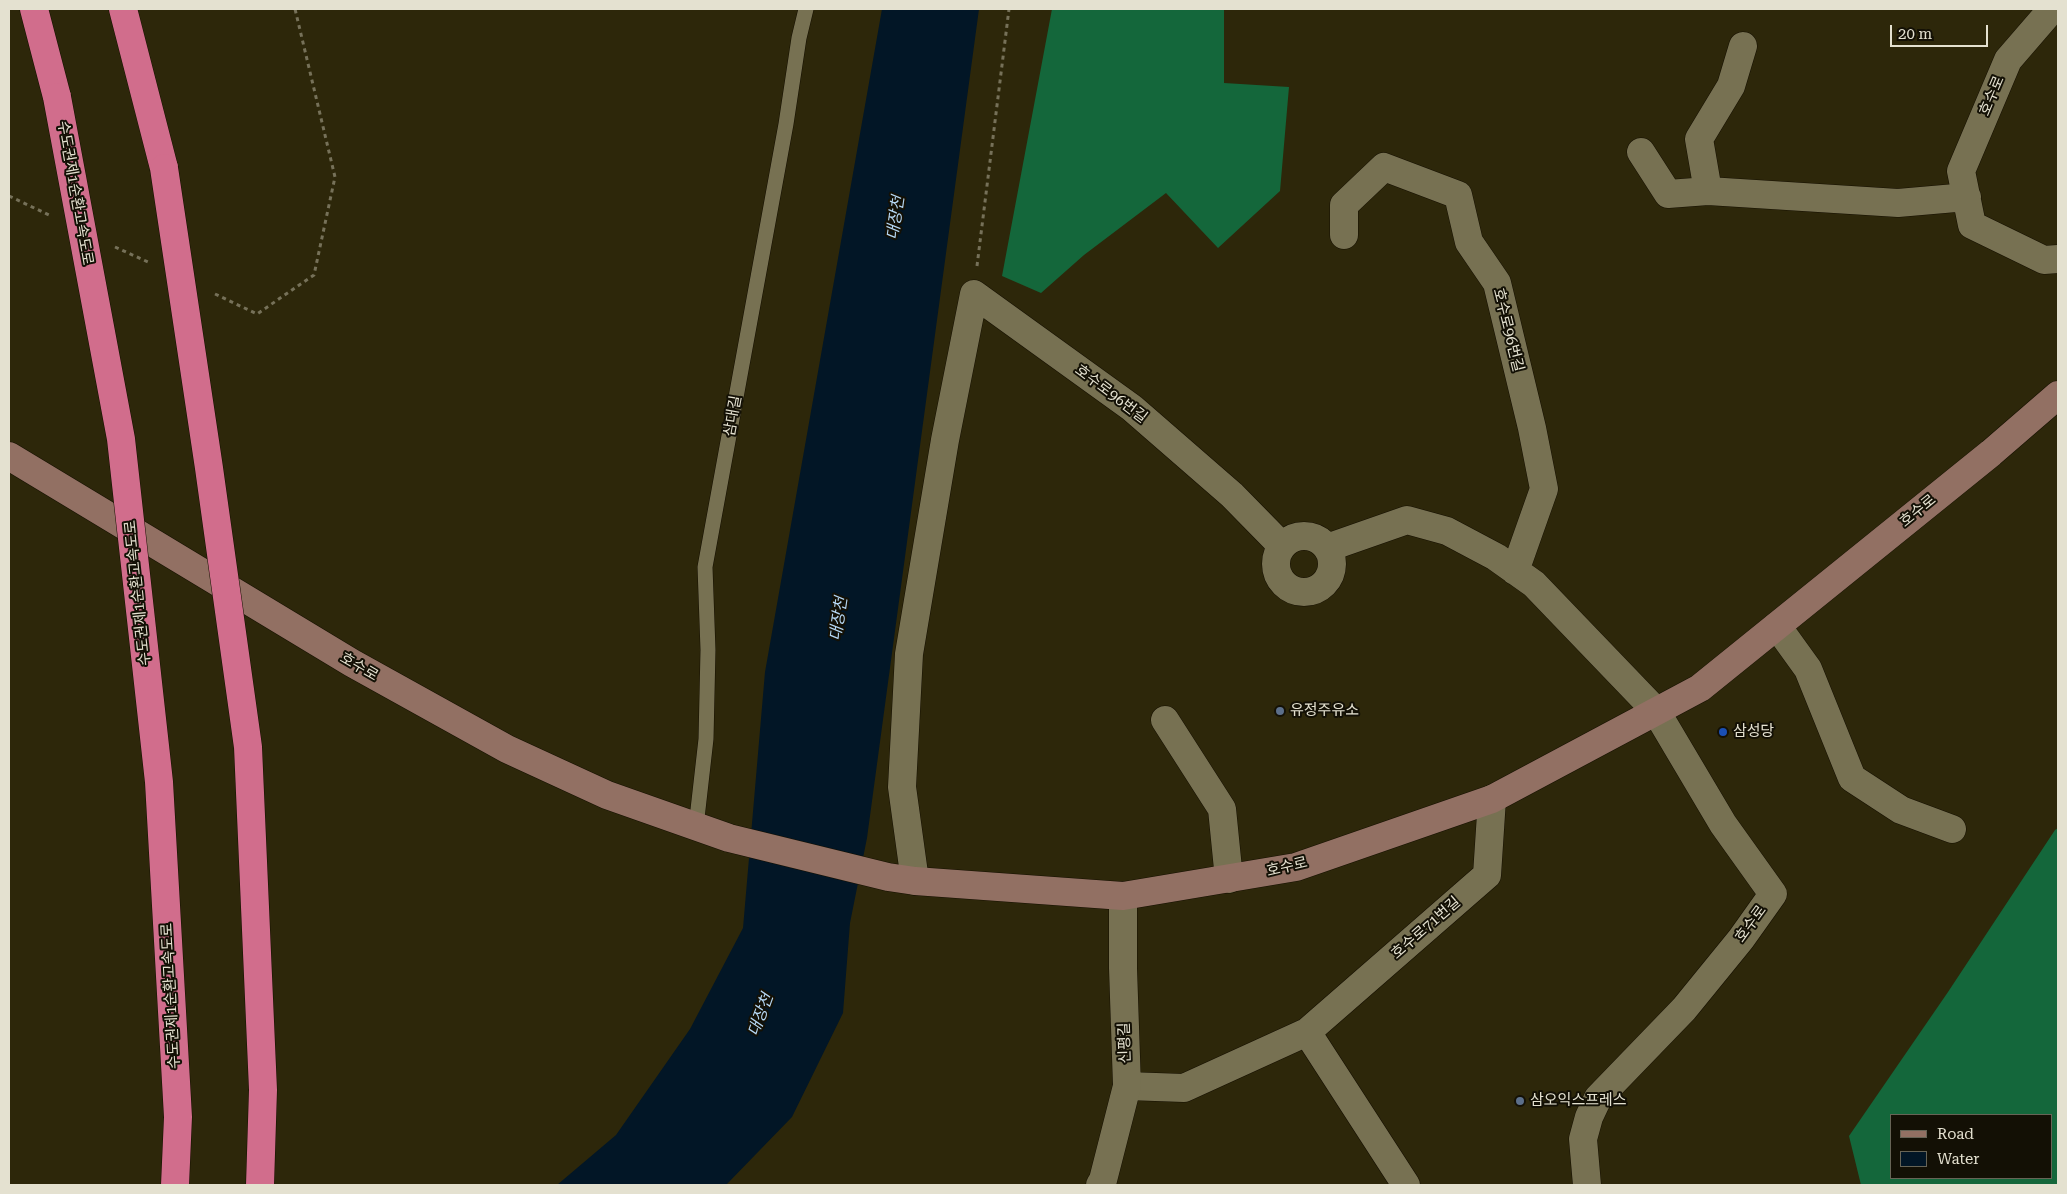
<!DOCTYPE html>
<html>
<head>
<meta charset="utf-8">
<style>
  body { margin:0 }
  #map { position:relative; width:2067px; height:1194px; overflow:hidden; background:#2d270a; font-family:"Roboto Serif",serif }
  canvas { display:block }
  .frame { position:absolute; inset:0; border:10px solid #e4e1d0; pointer-events:none }
  .legend { position:absolute; left:1890px; top:1114px; width:162px; height:65px; box-sizing:border-box; background:#131005; border:1px solid #676456; margin:0; padding:6px 9px; list-style:none; font-size:15px; color:#e4e1d0 }
  .legend li { display:flex; align-items:center; gap:10px; height:25px }
  .legend b { width:25px; border:1px solid #676456 }
  .scale { position:absolute; left:1890px; top:25px; width:98px; height:22px; box-sizing:border-box; border:2px solid #e4e1d0; border-top:0; padding-left:6px; font-size:15px; line-height:18px; white-space:nowrap; color:#e4e1d0; -webkit-text-stroke:4px #131005; paint-order:stroke }
</style>
</head>
<body>
<div id="map">
<canvas width="2067" height="1194"></canvas>
<div class="frame"></div>
<ul class="legend">
<li><b style="height:6px;background:#927063"></b>Road</li>
<li><b style="height:14px;background:#021626"></b>Water</li>
</ul>
<div class="scale">20 m</div>
</div>
<script>
const c = document.querySelector('canvas').getContext('2d');
c.lineJoin = 'round';
function fillPath(path, color) { c.fillStyle = color; c.fill(path, 'evenodd'); }
const shape = rows => new Path2D(rows.map(r => 'M' + r).join(''));
function trace(path, color, width, dash) { c.strokeStyle = color; c.lineWidth = width; c.lineCap = dash ? 'butt' : 'round'; c.setLineDash(dash || []); c.stroke(path); }
function write(font, color, halo, rows, align = 'center') {
  c.font = font + ' "Roboto Serif","Noto Sans KR",serif'; c.lineWidth = 4; c.setLineDash([]); c.textBaseline = 'middle'; c.strokeStyle = halo; c.fillStyle = color; for (const [text, x, y, turn = 0] of rows) {
    c.save(); c.translate(x, y); c.rotate((+turn || 0) * Math.PI / 180); c.textAlign = isNaN(turn) ? turn : align; if (halo) c.strokeText(text, 0, 0); c.fillText(text, 0, 0); c.restore();
  }
}
fillPath(shape([
  [1052,9,1224,9,1224,83,1289,87,1280,191,1218,248,1166,193,1084,255,1041,293,1002,276],
  [2058,828,2058,1185,1861,1185,1849,1136,1948,992,2055,830],
  [1891,1115,2051,1115,2051,1178,1891,1178]
]), '#14673b');
fillPath(shape([
  [882,9,979,9,867,838,850,923,843,1013,792,1117,726,1185,557,1185,616,1135,690,1029,743,928,765,672]
]), '#021626');
const service = shape([
  [696,827,706,739,708,650,705,567,786,124,799,38,806,9]
]);
const minor = shape([
  [2052,9,2008,60,1961,171,1972,225,2044,260,2058,259],
  [1743,46,1731,86,1699,139,1708,191,1898,203,1967,197],
  [1641,152,1668,194,1708,191],
  [1344,235,1344,205,1384,167,1458,195,1469,242,1497,283,1532,428,1544,489,1515,571],
  '1276 564a28 28 0 1 1 56 0a28 28 0 1 1-56 0Z',
  [1327,548,1407,520,1447,531,1496,557,1534,584,1656,711,1723,824,1773,894,1741,939,1684,1009,1598,1098,1589,1117,1583,1139,1587,1185],
  [1777,626,1808,669,1852,778,1901,810,1952,829],
  [1165,720,1222,809,1229,879],
  [915,881,902,787,909,654,945,440,974,294,1132,408,1232,495,1282,546],
  [1307,1032,1406,1185],
  [1127,1086,1184,1088,1307,1032,1487,875,1492,799]
]);
const tertiary = shape([
  [1100,1185,1103,1180,1127,1086,1123,968,1123,896]
]);
const secondary = shape([
  [9,456,352,663,507,749,607,795,729,838,888,877,915,881,1123,896,1296,867,1492,799,1700,688,1991,453,2058,395]
]);
const motorway = shape([
  [34,9,57,97],
  [123,9,164,168]
]);
trace(service, '#161000', 16);
trace(minor, '#161000', 29);
trace(tertiary, '#161000', 29);
trace(secondary, '#161000', 29);
trace(motorway, '#161000', 29);
trace(shape([
  [9,196,49,215],
  [115,247,148,262],
  [977,266,1009,9],
  [215,294,257,314,314,275,335,177,295,9]
]), '#767159', 3, [4, 4]);
trace(service, '#777152', 15);
trace(minor, '#777152', 28);
trace(tertiary, '#777152', 28);
trace(secondary, '#927063', 28);
trace(motorway, '#d16d8c', 28);
const motorwayBridge = shape([
  [57,97,121,439,159,782,178,1117,175,1185],
  [164,168,209,468,248,747,263,1090,260,1185]
]);
trace(motorwayBridge, '#161000', 29, []);
trace(motorwayBridge, '#d16d8c', 28);
for (const [x, y, r, color] of [
  [1280,711,5,"#5c6f8a"],
  [1723,732,5,"#1a4fb4"],
  [1520,1101,5,"#5c6f8a"]
]) { const dot = new Path2D(); dot.arc(x, y, r, 0, 2 * Math.PI); c.fillStyle = color; c.fill(dot); trace(dot, '#131005', 2); }
write('15px', '#e4e1d0', '#131005', [
  ["호수로",1992,96,-67],
  ["수도권제1순환고속도로",75,193,80],
  ["호수로96번길",1508,330,76],
  ["호수로96번길",1111,394,37],
  ["삼대길",733,416,-80],
  ["호수로",1918,511,-39],
  ["수도권제1순환고속도로",138,593,-96],
  ["호수로",359,667,30],
  ["호수로",1287,867,-13],
  ["호수로",1751,924,-54],
  ["호수로71번길",1426,928,-41],
  ["수도권제1순환고속도로",171,996,-93],
  ["신평길",1125,1043,-92]
]);
write('15px', '#e4e1d0', '#131005', [
  ["유정주유소",1290,711],
  ["삼성당",1733,732],
  ["삼오익스프레스",1530,1101]
], 'left');
write('italic 16px', '#b5d7f4', '#131005', [
  ["대장천",896,218,-82],
  ["대장천",839,619,-82],
  ["대장천",761,1015,-70]
]);
</script>
</body>
</html>
